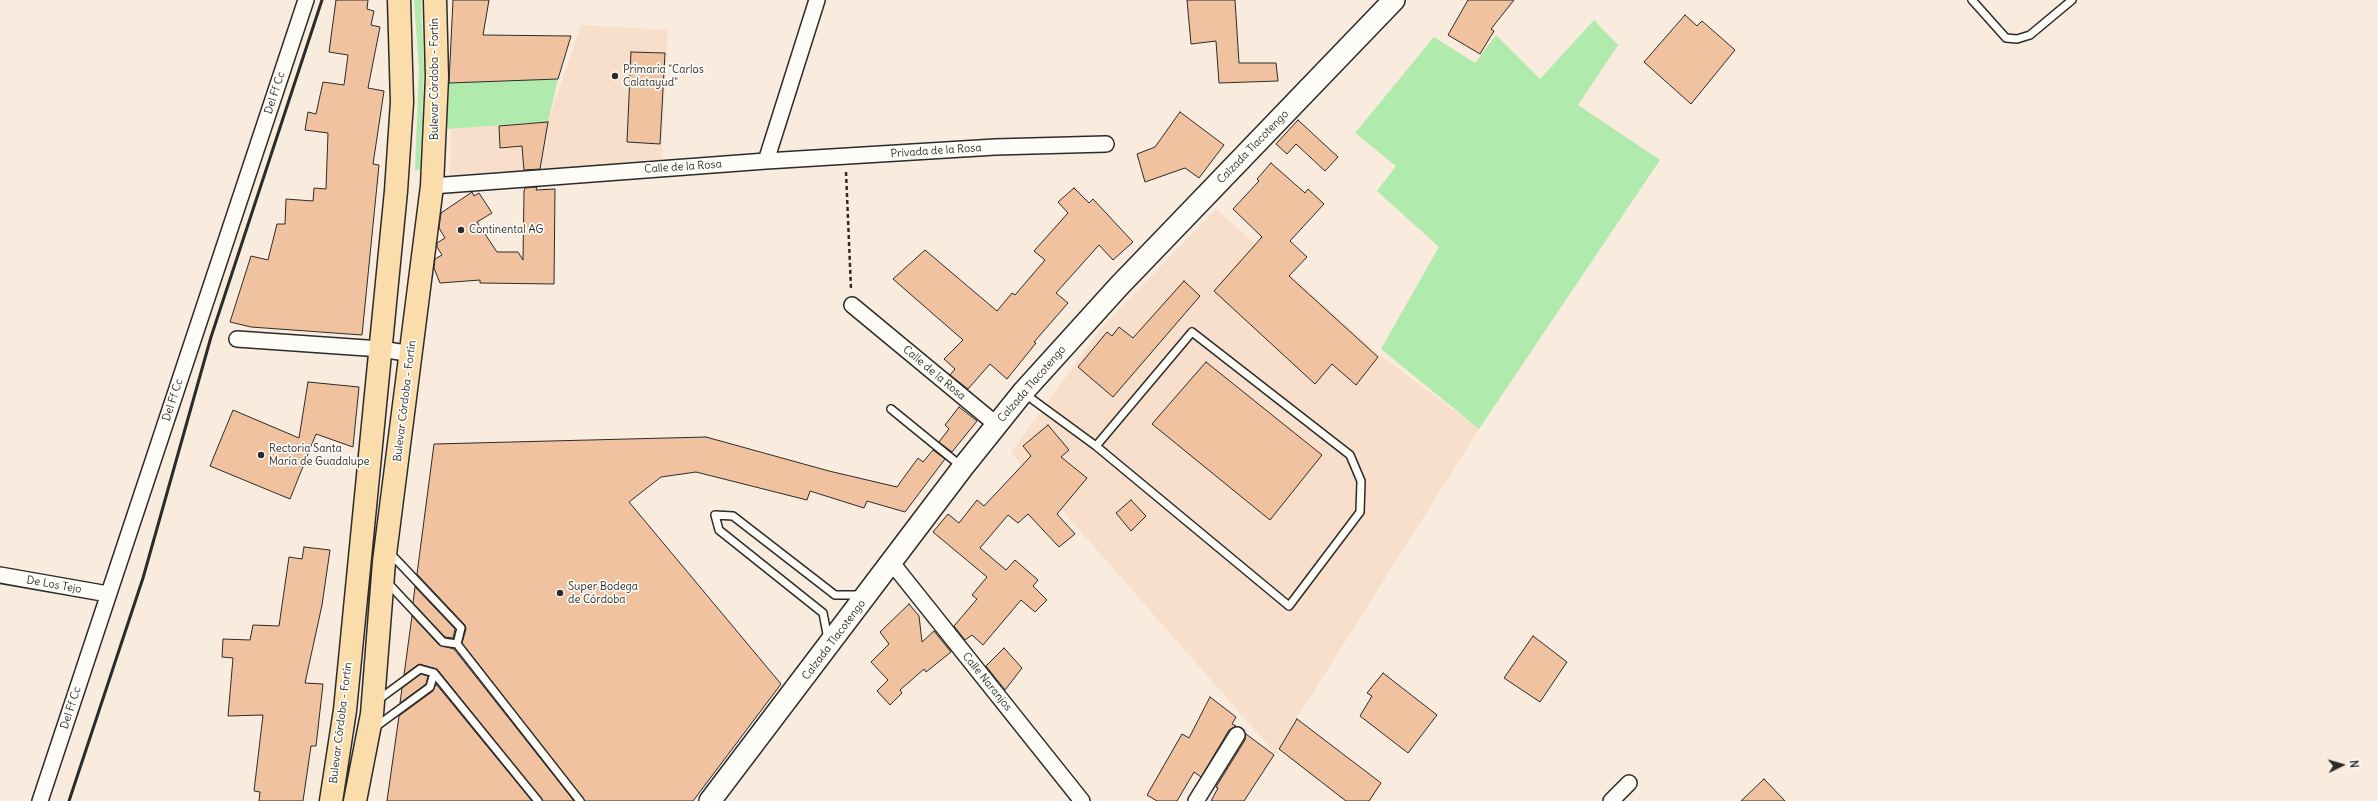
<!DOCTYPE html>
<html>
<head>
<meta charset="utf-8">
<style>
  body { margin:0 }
  #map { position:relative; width:2378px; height:801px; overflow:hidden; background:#f9ebdd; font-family:Delius,sans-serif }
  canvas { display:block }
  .north { position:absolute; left:2322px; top:745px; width:40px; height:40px; -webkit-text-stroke:3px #fdfcf7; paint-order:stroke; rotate:85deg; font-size:11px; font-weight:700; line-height:16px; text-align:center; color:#2b2b2b }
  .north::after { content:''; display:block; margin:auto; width:14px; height:18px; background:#2b2b2b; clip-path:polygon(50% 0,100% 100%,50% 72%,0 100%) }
</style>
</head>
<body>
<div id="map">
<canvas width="2378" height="801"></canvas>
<div class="north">N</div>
</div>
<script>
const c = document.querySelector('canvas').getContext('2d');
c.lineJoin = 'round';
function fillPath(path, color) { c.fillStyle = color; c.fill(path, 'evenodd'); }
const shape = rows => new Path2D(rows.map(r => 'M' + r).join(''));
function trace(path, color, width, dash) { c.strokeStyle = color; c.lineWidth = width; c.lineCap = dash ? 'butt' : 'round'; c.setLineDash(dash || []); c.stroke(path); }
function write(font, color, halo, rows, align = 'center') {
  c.font = font + ' Delius,sans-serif'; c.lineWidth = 3.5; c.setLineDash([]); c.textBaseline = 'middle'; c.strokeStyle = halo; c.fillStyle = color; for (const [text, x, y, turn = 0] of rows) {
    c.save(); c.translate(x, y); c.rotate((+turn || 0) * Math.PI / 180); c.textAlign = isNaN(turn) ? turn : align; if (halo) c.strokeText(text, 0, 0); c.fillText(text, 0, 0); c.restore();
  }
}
fillPath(shape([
  [581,25,668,30,661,163,450,176,451,129,548,122],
  [1216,209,1380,355,1479,429,1275,753,1011,452,1104,325]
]), '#f7dfcb');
fillPath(shape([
  [414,0,421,0,424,69,420,170,415,170,419,69],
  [1594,20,1618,45,1578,105,1660,160,1479,429,1381,349,1439,247,1377,191,1396,166,1355,133,1434,37,1475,63,1496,35,1540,79],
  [558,79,548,122,447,129,449,83]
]), '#b1eaad');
const building = shape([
  [336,0,368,0,367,9,374,11,371,25,380,27,368,88,384,91,373,164,379,165,362,335,251,327,230,322,251,256,268,260,277,224,285,224,286,199,313,201,314,188,326,189,328,133,305,130,308,112,316,114,323,82,344,85,348,55,329,52,336,0],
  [453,0,489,0,483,35,571,36,558,79,449,83,453,0],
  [1187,0,1235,0,1239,63,1276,63,1278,81,1219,83,1216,41,1191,44,1187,0],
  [1468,0,1514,0,1491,29,1494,31,1480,54,1448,35,1468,0],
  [1685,15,1697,26,1702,21,1735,50,1691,104,1644,62,1685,15],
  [631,52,665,53,660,144,627,142,631,52],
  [1180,112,1224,145,1199,178,1185,168,1145,182,1137,154,1155,147,1180,112],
  [1298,120,1338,157,1325,171,1296,144,1287,154,1276,144,1298,120],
  [548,122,540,169,524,170,522,146,500,148,499,126,548,122],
  [1271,163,1305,193,1308,189,1324,204,1290,241,1307,257,1289,276,1378,357,1356,385,1332,364,1315,384,1214,291,1262,237,1233,209,1259,181,1257,179,1271,163],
  [537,187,536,190,555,189,554,284,480,283,480,280,440,283,434,268,435,259,442,255,437,247,437,243,445,238,439,228,441,213,472,192,474,196,479,193,492,213,477,222,497,252,518,252,523,260,524,191,525,188,537,187],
  [1074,188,1089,203,1093,199,1133,242,1113,260,1099,245,1056,293,1068,303,1034,342,1036,343,1007,379,990,364,968,389,950,375,955,369,944,359,963,340,893,279,925,250,997,311,1012,293,1015,295,1045,260,1034,251,1068,213,1058,202,1074,188],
  [1184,281,1200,296,1113,397,1078,367,1107,332,1112,336,1119,327,1133,338,1184,281],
  [1206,362,1322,455,1270,520,1152,424,1206,362],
  [308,382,359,387,353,447,316,434,290,499,210,466,233,410,299,438,308,382],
  [959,407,977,421,952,452,939,442,949,429,945,425,959,407],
  [1048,425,1069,450,1061,457,1087,478,1057,514,1075,534,1059,547,1028,514,1018,523,1008,515,980,548,1006,570,1015,560,1038,580,1033,586,1047,600,1035,612,1021,600,983,645,972,635,965,640,954,626,977,599,972,595,987,577,933,532,948,514,959,523,977,500,984,506,1031,456,1023,446,1048,425],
  [706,437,829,471,897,487,918,458,923,462,933,450,945,459,905,512,867,501,864,508,810,491,807,500,696,472,661,477,629,502,781,684,693,801,585,801,462,643,466,629,465,625,417,574,434,444,706,437],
  [1131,500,1146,516,1131,531,1116,513,1131,500],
  [304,547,330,550,322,605,305,683,323,684,316,746,311,746,303,801,259,801,260,792,254,791,263,715,228,716,233,658,222,657,223,639,250,640,253,625,279,626,289,557,302,559,304,547],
  [415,587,455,629,453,638,445,637,413,603,415,587],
  [909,604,919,616,922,642,934,631,951,652,926,672,924,669,900,690,902,693,890,705,877,691,888,680,871,662,889,644,880,632,909,604],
  [412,616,439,645,454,649,574,801,543,801,437,669,419,664,404,675,412,616],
  [1533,636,1567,662,1540,702,1504,678,1533,636],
  [1004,648,1022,668,1005,690,986,666,1004,648],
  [1383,673,1437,715,1408,753,1360,716,1372,696,1367,693,1383,673],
  [421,674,428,676,426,684,400,703,402,688,421,674],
  [436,684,532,801,387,801,399,716,433,691,436,684],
  [1210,697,1236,717,1232,724,1236,726,1229,730,1201,777,1194,772,1177,801,1157,801,1147,795,1182,734,1189,738,1210,697],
  [1297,719,1381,783,1369,801,1346,801,1279,749,1297,719],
  [1246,734,1274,755,1244,801,1211,801,1218,788,1216,787,1245,740,1246,734],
  [1764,779,1785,801,1741,801,1764,779]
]);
fillPath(building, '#f1c2a0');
trace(building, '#2b2b2b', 1);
const lane = shape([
  [1972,0,2006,38,2017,39,2030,35,2072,0],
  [1025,394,1096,446,1289,606,1360,512,1361,481,1350,455,1192,332,1096,446],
  [891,409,961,466],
  [387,582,443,642,457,644,461,628,389,552],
  [828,639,823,613,719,530,715,515,733,516,835,595,861,595],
  [457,644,580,801],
  [434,673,538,801],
  [374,728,430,687,434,673,420,669,378,700]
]);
const street = shape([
  [766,161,995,147,1106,144],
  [432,186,766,161,817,0],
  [852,305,997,425],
  [237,339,381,349,412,354],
  [892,563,1082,801],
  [0,575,108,594],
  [40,801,306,0],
  [1196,801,1237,735],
  [1611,801,1629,783]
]);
const secondary = shape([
  [710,801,963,467,1023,392,1119,286,1394,0]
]);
const primary = shape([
  [331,801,345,710,396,191,402,102,399,0],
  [355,801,372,714,384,562,432,186,437,77,435,0]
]);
trace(lane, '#2b2b2b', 10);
trace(street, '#2b2b2b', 18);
trace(secondary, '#2b2b2b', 24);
trace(primary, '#2b2b2b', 25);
trace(shape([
  [846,172,851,289]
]), '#2b2b2b', 2.5, [4, 3]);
trace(lane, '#fdfcf7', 7);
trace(street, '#fdfcf7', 15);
trace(secondary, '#fdfcf7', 21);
trace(primary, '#fbddab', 22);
trace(shape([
  [69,801,143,578,211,337,322,0]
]), '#2b2b2b', 3);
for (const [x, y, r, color] of [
  [615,76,4,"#2b2b2b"],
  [461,230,4,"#2b2b2b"],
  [261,455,4,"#2b2b2b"],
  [560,593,4,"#2b2b2b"]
]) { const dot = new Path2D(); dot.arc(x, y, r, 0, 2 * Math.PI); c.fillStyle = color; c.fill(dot); trace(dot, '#fdfcf7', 1.5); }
write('11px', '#2b2b2b', '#fdfcf7', [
  ["Primaria \"Carlos",623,70],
  ["Calatayud\"",623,83],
  ["Continental AG",469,230],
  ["Rectoria Santa",269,449],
  ["María de Guadalupe",269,462],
  ["Super Bodega",568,587],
  ["de Córdoba",568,600]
], 'left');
write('11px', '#2b2b2b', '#fdfcf7', [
  ["Bulevar Córdoba - Fortín",435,79,-90],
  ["Del Ff Cc",275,93,-72],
  ["Calzada Tlacotengo",1253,147,-46],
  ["Privada de la Rosa",936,151,-4],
  ["Calle de la Rosa",683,167,-4],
  ["Calle de la Rosa",934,373,40],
  ["Calzada Tlacotengo",1032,384,-49],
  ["Del Ff Cc",173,400,-72],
  ["Bulevar Córdoba - Fortín",405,401,-83],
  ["De Los Tejo",54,585,10],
  ["Calzada Tlacotengo",834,640,-53],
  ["Calle Naranjos",987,682,51],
  ["Del Ff Cc",71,708,-72],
  ["Bulevar Córdoba - Fortín",341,723,-83]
]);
</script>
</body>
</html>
